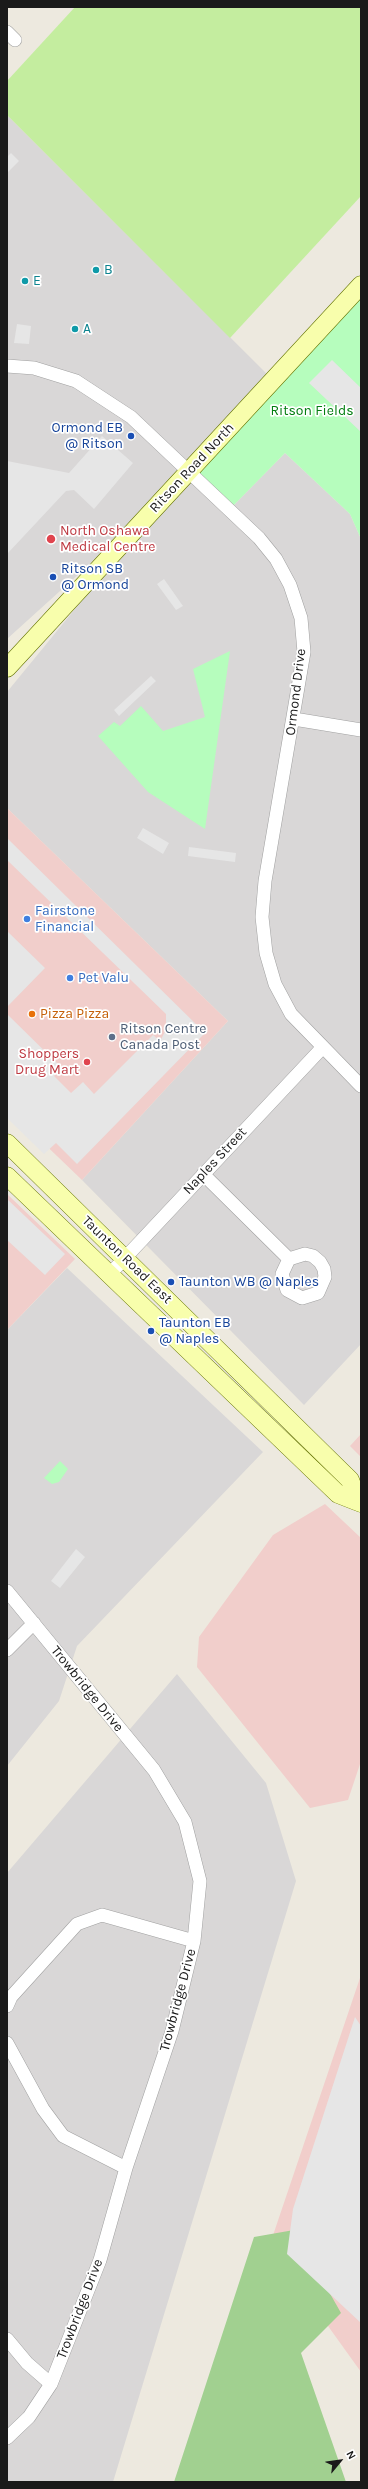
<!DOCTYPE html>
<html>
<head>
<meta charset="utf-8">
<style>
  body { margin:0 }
  #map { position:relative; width:368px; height:2489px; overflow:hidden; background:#ede9df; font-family:Karla,sans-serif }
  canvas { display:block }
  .frame { position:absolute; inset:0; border:8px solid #1a1a1a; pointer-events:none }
  .north { position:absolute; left:320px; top:2441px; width:40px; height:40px; -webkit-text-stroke:3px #fff; paint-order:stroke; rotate:61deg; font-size:11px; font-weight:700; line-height:16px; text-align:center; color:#1a1a1a }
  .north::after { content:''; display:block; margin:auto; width:14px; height:18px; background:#1a1a1a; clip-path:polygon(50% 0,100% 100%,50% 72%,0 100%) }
</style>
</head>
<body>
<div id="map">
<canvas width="368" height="2489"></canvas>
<div class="frame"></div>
<div class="north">N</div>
</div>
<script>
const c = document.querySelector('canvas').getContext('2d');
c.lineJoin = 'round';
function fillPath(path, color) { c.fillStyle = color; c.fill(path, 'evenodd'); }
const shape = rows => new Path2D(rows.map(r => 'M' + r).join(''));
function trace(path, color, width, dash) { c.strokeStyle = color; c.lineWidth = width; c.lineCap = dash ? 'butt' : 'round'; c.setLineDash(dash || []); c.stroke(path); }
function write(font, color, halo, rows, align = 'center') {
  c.font = font + ' Karla,sans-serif'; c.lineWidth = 3.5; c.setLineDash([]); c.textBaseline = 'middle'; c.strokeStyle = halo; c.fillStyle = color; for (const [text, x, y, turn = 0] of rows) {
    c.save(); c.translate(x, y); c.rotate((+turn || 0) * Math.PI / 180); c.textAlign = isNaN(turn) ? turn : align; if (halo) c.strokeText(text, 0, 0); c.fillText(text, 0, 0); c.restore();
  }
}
fillPath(shape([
  [7,115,273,380,229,510,285,453,350,514,361,539,361,1344,304,1405,82,1180,228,1021,7,808,7,692,175,487,7,639],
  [67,1268,263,1452,77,1646,59,1701,7,1766,7,1330],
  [177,1674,266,1783,296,1881,113,2482,7,2482,7,1873]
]), '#d9d7d7');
fillPath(shape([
  [7,808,228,1021,82,1180,7,1108],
  [7,1194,75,1259,7,1330],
  [361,1434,361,1457,350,1446],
  [325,1504,361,1538,361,1761,348,1800,310,1808,197,1667,199,1637,273,1535],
  [361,1975,361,2372,328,2326,266,2256]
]), '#f1cecb');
fillPath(shape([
  [75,7,361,7,361,196,230,338,7,115,7,81]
]), '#c4ed9f');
fillPath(shape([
  [294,2230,341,2313,301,2353,346,2482,174,2482,254,2237]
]), '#a1d090');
fillPath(shape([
  [361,285,361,539,350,514,285,453,229,510,189,472],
  [230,651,205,829,148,792,98,736,114,722,120,726,141,706,163,731,205,717,193,669],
  [60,1461,68,1469,59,1482,52,1484,44,1478]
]), '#b6fdbd');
fillPath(shape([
  [11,153,19,161,7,173,7,157],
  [17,324,31,326,29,344,14,343],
  [332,360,361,388,361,432,309,383],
  [102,436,133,463,94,509,74,490,66,491,8,553,7,461,69,473],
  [164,579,183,606,176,610,157,584],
  [151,676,156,681,119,716,114,710],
  [143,828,169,843,163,854,137,838],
  [7,838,205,1033,77,1164,56,1143,44,1154,7,1118,7,1014,62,1068,54,1076,71,1093,83,1082,94,1094,153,1035,160,1041,166,1030,166,1014,7,860],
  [189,847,236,853,235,862,188,856],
  [7,931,45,968,7,1007],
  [7,1199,65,1254,45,1275,7,1240],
  [76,1549,85,1557,60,1588,51,1581],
  [355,2017,361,2026,361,2323,287,2254,293,2209]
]), '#e6e6e6');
const street = shape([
  [7,32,15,40],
  [7,366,34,368,76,381,131,417,259,538,276,559,290,585,301,618,304,652,265,881,262,917,266,953,275,984,291,1014,361,1086],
  [294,719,361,730],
  [203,1174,289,1259,305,1254,313,1256,320,1262,324,1269,325,1277,318,1293,302,1298,287,1290,282,1274,289,1259],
  [109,1275,322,1048],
  [7,1591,154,1770,185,1822,200,1881,194,1941,172,2031,126,2168,100,2260,51,2384,29,2417,7,2438],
  [7,1650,34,1623],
  [7,2006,11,1997,77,1924,102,1915,194,1941],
  [7,2043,43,2109,63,2136,126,2168],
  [7,2339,27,2363,51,2384]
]);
const secondary = shape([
  [7,668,361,285],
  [7,1143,350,1480,358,1501],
  [7,1176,338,1494,361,1503]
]);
trace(street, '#a1a1a1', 14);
trace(secondary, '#647300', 19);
trace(street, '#fff', 13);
trace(secondary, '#f8feac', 18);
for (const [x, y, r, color] of [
  [96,270,4,"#0f9aa8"],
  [25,281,4,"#0f9aa8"],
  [75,329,4,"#0f9aa8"],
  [131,436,4,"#1a4fb4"],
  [51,539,5,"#e0444e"],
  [53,577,4,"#1a4fb4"],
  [27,919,4,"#3f7fe0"],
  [70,978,4,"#3f7fe0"],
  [32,1014,4,"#e8710a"],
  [112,1037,4,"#5c6f8a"],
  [87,1062,4,"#e0444e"],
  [171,1282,4,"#1a4fb4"],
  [151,1331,4,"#1a4fb4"]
]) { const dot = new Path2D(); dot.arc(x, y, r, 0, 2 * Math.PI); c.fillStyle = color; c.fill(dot); trace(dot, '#fff', 1.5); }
write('14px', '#0d838f', '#fff', [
  ["B",104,270],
  ["E",33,281],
  ["A",83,329]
], 'left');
write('14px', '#037e10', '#fff', [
  ["Ritson Fields",312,411]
]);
write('14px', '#164399', '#fff', [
  ["Ormond EB",123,428,"right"],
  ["@ Ritson",123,444,"right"],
  ["Ritson SB",61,569],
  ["@ Ormond",61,585],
  ["Taunton WB @ Naples",179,1282],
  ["Taunton EB",159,1323],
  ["@ Naples",159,1339]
], 'left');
write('14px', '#1a1a1a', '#fff', [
  ["Ritson Road North",192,468,-47],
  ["Ormond Drive",296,692,-83],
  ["Naples Street",215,1161,-47],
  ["Taunton Road East",127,1260,44],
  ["Trowbridge Drive",87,1689,51],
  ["Trowbridge Drive",178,2000,-75],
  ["Trowbridge Drive",80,2309,-69]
]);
write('14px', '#be3a42', '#fff', [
  ["North Oshawa",60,531],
  ["Medical Centre",60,547],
  ["Shoppers",79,1054,"right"],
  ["Drug Mart",79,1070,"right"]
], 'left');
write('14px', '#366cbe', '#fff', [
  ["Fairstone",35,911],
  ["Financial",35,927],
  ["Pet Valu",78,978]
], 'left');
write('14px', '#c56008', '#fff', [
  ["Pizza Pizza",40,1014]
], 'left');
write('14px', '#4e5e75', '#fff', [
  ["Ritson Centre",120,1029],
  ["Canada Post",120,1045]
], 'left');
</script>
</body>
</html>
